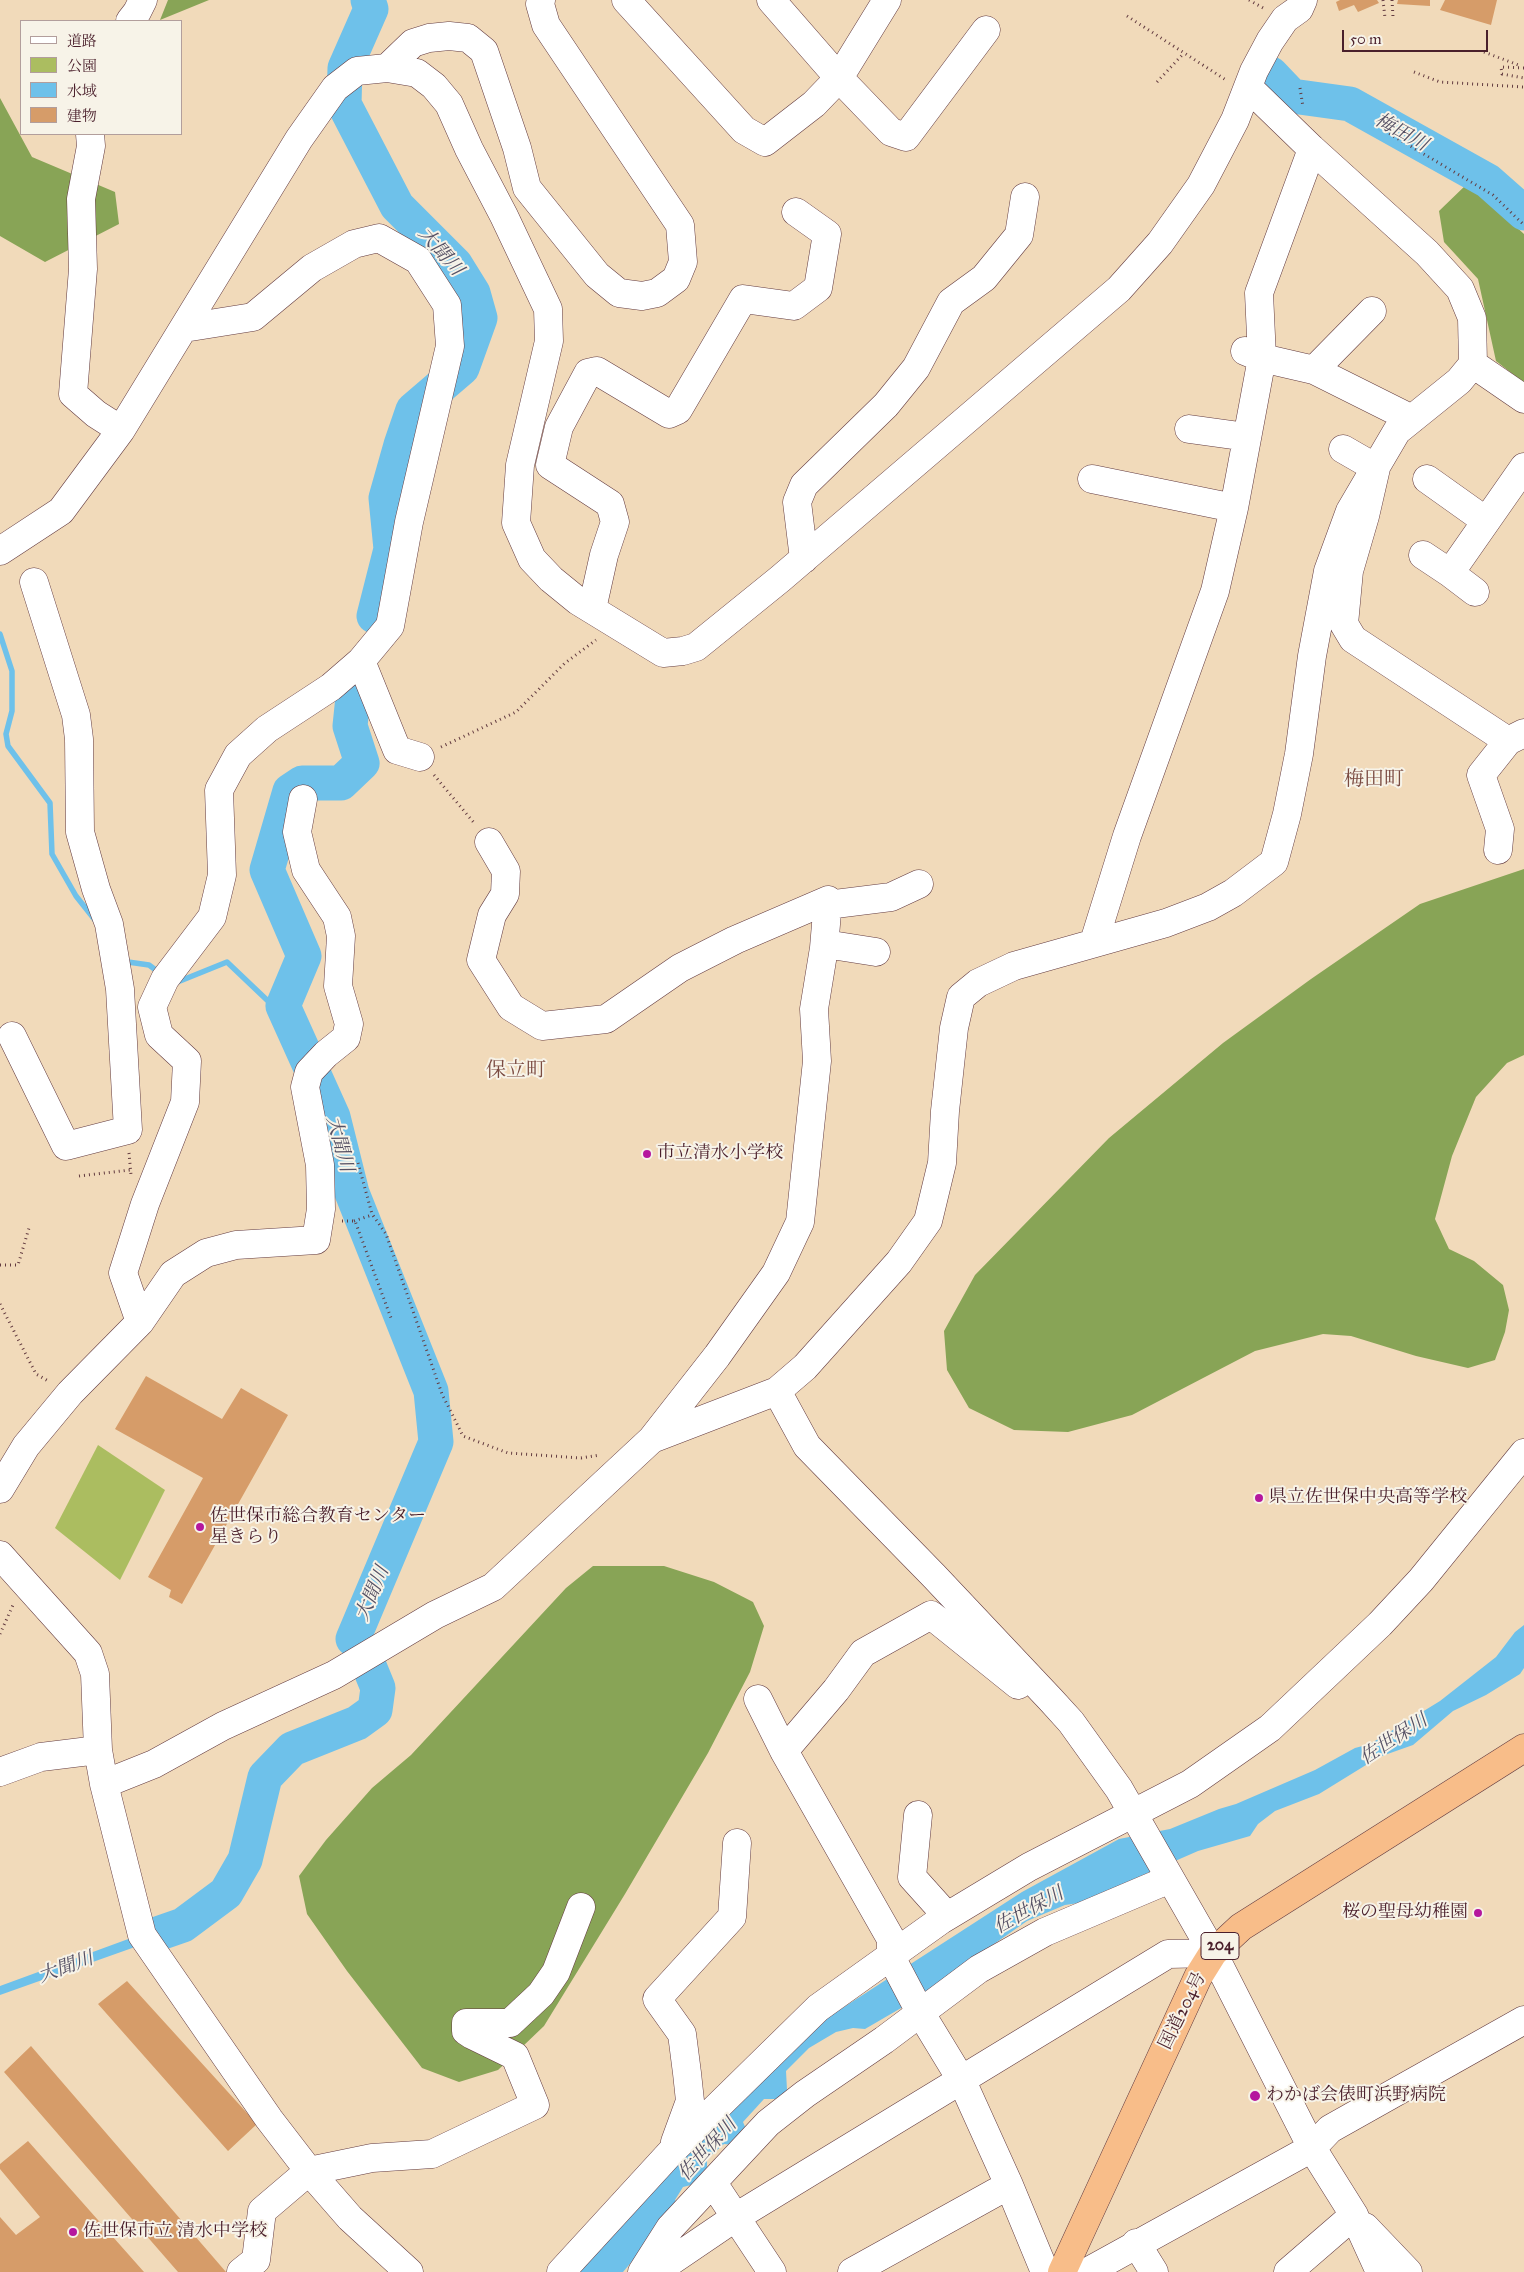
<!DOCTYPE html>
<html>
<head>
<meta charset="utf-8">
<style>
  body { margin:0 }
  #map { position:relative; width:1524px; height:2272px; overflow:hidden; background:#f1daba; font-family:"IM FELL Great Primer","Noto Serif JP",serif }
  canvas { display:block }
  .legend { position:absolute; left:20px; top:20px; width:162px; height:115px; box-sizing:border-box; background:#f7f3e8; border:1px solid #b29e9c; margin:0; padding:6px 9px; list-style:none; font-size:15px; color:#4a1f2b }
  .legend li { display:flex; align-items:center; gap:10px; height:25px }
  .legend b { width:25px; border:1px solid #b29e9c }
  .scale { position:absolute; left:1342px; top:30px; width:146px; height:22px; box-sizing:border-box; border:2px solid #4a1f2b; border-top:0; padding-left:6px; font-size:15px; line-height:18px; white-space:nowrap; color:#4a1f2b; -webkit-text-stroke:4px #f7f3e8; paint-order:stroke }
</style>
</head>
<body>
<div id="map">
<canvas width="1524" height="2272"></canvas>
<ul class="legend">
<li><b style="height:6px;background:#fff"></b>道路</li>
<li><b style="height:14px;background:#abbd60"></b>公園</li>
<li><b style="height:14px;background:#6ec1ea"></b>水域</li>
<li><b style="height:14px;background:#d69c69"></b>建物</li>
</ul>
<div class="scale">50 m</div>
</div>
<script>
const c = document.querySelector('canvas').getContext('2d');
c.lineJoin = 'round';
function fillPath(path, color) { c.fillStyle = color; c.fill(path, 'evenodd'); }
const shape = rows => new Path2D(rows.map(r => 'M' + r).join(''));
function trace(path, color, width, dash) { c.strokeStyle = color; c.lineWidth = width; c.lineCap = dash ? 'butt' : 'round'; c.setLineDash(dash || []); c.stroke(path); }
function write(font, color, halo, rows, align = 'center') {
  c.font = font + ' "IM FELL Great Primer","Noto Serif JP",serif'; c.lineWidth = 4; c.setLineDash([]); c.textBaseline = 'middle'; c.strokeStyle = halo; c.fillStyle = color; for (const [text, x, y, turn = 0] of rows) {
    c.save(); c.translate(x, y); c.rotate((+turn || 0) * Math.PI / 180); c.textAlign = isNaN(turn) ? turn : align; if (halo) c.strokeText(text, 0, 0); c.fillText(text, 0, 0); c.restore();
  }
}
fillPath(shape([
  [98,1445,165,1490,120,1580,55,1528]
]), '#abbd60');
fillPath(shape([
  [168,0,209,0,160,20],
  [0,98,32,157,115,192,119,224,45,262,0,236],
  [1468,183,1524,234,1524,383,1496,361,1478,279,1444,242,1439,211],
  [1524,869,1524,1055,1507,1063,1476,1097,1452,1156,1435,1219,1449,1249,1474,1261,1503,1285,1509,1310,1505,1332,1495,1360,1468,1368,1416,1356,1351,1336,1323,1334,1255,1351,1132,1415,1068,1432,1014,1430,969,1408,947,1370,944,1331,975,1275,1109,1138,1223,1043,1311,979,1420,904],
  [593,1566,664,1566,714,1582,753,1602,764,1626,750,1672,708,1753,625,1894,544,2026,498,2070,459,2082,422,2068,347,1971,307,1914,299,1876,326,1840,372,1788,411,1755,566,1588]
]), '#88a456');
fillPath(shape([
  [1524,1625,1524,1668,1520,1674,1486,1695,1453,1711,1413,1745,1379,1757,1319,1794,1275,1811,1258,1824,1250,1836,1198,1851,1079,1903,1065,1905,1027,1921,908,2004,865,2029,853,2028,836,2032,809,2048,786,2071,787,2090,778,2099,764,2099,743,2122,746,2129,734,2145,724,2144,707,2159,707,2168,695,2184,683,2187,675,2200,679,2206,623,2272,580,2272,680,2159,827,2018,1022,1892,1119,1839,1170,1829,1219,1809,1236,1804,1315,1770,1355,1748,1370,1744,1440,1701,1496,1657,1515,1632],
  [131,1938,135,1947,0,1995,0,1986]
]), '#6ec1ea');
trace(shape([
  [0,634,12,671,12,711,6,734,8,746,50,803,52,854,76,896,95,920],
  [125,959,128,962,149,965,161,974],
  [175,983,227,962,268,1001,283,1006]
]), '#6ec1ea', 5.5);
trace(shape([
  [368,0,371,9,345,68,344,104,397,206,455,264,473,293,480,318,462,368,413,410,401,445,386,498,391,549,374,616],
  [1271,74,1292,96,1350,104,1488,181,1524,213],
  [353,697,350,726,362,763,341,783,302,783,290,791,267,870,304,956,283,1006,333,1117,352,1193,431,1391,436,1442,353,1639],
  [160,1933,183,1925,226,1893,245,1860,265,1777,292,1749,357,1723,375,1710,378,1688,369,1666]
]), '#6ec1ea', 35);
fillPath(shape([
  [1340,0,1377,0,1379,3,1358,12,1354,5,1339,11,1336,2],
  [1398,0,1430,0,1430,6,1397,4],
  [1445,0,1497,0,1491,25,1440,10],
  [146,1376,222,1419,241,1388,288,1415,182,1604,169,1597,171,1590,148,1577,203,1478,115,1429],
  [127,1981,257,2124,228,2151,98,2004],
  [31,2046,226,2272,178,2272,4,2072],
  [28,2141,144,2272,0,2272,0,2217,16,2235,40,2217,0,2169,0,2164]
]), '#d69c69');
const minor = shape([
  [626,0,744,130,765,142,814,104,839,78,887,0],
  [771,0,839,78,891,132,906,137,986,30],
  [130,21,137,12,143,0],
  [387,68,413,43,429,38,449,36,468,38,484,51,517,148,527,188,597,275,619,293,642,296,657,293,676,279,683,262,680,225,546,25,540,4,541,0],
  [90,134,91,146,81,199,83,269,73,394,96,414,121,430],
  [1245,351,1262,358,1314,370,1412,419],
  [1473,364,1524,399],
  [1314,370,1372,311],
  [1189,429,1247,437],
  [1343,449,1376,468,1365,516,1349,571,1344,624,1353,639,1508,741,1524,733],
  [1092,479,1234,508],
  [1427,479,1486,521],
  [0,551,61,511,121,430,299,139,335,88,357,71,387,68,417,73,434,86,449,104,469,149,504,216,548,309,549,341,520,465,516,523,532,559,551,579,578,601,663,653,683,651,696,647,780,579,1119,289,1160,243,1201,185,1235,120,1254,71,1270,41,1285,19,1299,9,1303,0],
  [1423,555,1450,573,1524,467],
  [804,559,797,502,804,485,886,405,916,368,951,302,984,278,1019,235,1025,197],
  [1450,573,1475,592],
  [592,609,604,555,615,522,610,504,550,465,559,427,588,373,597,371,669,414,678,410,743,299,794,306,818,288,827,234,796,212],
  [361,661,397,750,420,757],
  [1498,850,1500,829,1481,775,1508,741],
  [827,905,891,897,919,884],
  [1094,942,1127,836,1215,591,1234,508,1262,358,1259,293,1312,149],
  [825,944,876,952],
  [12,1036,66,1146,128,1130,120,989,109,924,96,889,80,832,79,739,76,715,34,582],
  [140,1322,123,1273,145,1204,185,1102,187,1061,159,1035,152,1007,165,979,212,917,222,875,219,790,238,755,267,729,331,687,361,661,390,626,409,522,450,346,447,305,418,260,379,238,354,244,312,268,253,317,184,328],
  [777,1391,807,1446,934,1576,1051,1700,1071,1722,1119,1789,1213,1953,1312,2148,1354,2215,1380,2272],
  [652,1439,777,1391,805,1367,899,1262,928,1221,942,1163,945,1111,954,1028,961,997,978,983,1014,966,1166,923,1208,907,1233,893,1274,862,1287,814,1299,754,1312,656,1328,571,1350,511,1397,431,1459,381,1473,364,1472,318,1460,289,1427,253,1312,149,1248,87],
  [0,1489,26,1446,70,1393,140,1322,173,1274,206,1253,236,1245,316,1240,321,1209,320,1165,305,1087,309,1072,326,1054,346,1038,349,1024,338,986,341,936,337,917,306,870,297,832,303,799],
  [0,1555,88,1653,95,1674,98,1750,104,1784,142,1935,269,2119,309,2171,350,2218,409,2272],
  [758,1699,784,1751,891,1939,891,1957,920,2012,962,2081,1009,2185,1045,2272],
  [784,1751,836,1690,863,1653,931,1615,1018,1685],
  [0,1772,41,1757,98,1750],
  [104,1784,154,1764,223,1726,334,1675,435,1615,493,1587,652,1439,717,1356,776,1273,800,1222,817,1061,814,1009,824,948,828,900,735,940,680,968,606,1019,542,1026,511,1007,481,960,492,915,505,894,506,871,489,842],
  [918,1815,912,1877,947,1916],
  [675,2142,690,2101,687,2073,682,2034,657,1999,732,1917,737,1843],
  [713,2183,772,2272],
  [1365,2227,1408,2272],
  [1136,2243,1154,2272],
  [241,2272,256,2260,262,2211,309,2171,372,2158,432,2154,535,2105,515,2056,472,2035,466,2031,466,2023,510,2023,541,1994,556,1972,581,1907],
  [561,2272,672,2151,818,2008,941,1920,1029,1867,1190,1784,1270,1728,1380,1624,1421,1580,1524,1453],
  [642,2272,670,2228,768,2123,805,2094,884,2040,979,1969,1045,1932,1170,1879],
  [655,2272,736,2217,1168,1954,1213,1953],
  [852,2272,1009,2185],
  [1087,2272,1312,2148,1330,2129,1524,2020],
  [1288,2272,1354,2215]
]);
const highway = shape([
  [1062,2272,1198,1977,1213,1953,1241,1927,1524,1748]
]);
trace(minor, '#633b40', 29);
trace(highway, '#633b40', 29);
trace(shape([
  [1249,0,1265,9],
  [1383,0,1385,18],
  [1392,0,1393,17],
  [1127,16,1226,80],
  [1484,52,1521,66],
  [1524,68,1501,67,1502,74,1524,78],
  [1414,72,1440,82,1524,87],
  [1157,82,1184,53],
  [1300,88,1303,107],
  [1385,131,1493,195,1524,225],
  [441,747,516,712,565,663,596,640],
  [434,775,475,824],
  [129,1153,131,1175],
  [358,1163,372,1214,386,1234,442,1394,463,1436,508,1453,581,1458,600,1455],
  [79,1176,130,1170],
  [342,1221,355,1221,391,1318],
  [354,1221,372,1215],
  [0,1265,18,1265,29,1228],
  [0,1304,36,1374,50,1382],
  [0,1634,13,1605]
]), '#633b40', 3, [1, 4]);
trace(minor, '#fff', 28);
trace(highway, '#f8bd89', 28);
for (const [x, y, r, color] of [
  [647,1154,5,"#b5179e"],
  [1259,1498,5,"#b5179e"],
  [200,1527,5,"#b5179e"],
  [1478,1913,5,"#b5179e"],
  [1255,2096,6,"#b5179e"],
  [73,2232,5,"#b5179e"]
]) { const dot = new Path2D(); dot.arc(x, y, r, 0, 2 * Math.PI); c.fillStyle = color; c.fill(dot); trace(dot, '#f7f3e8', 2); }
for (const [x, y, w] of [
  [1220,1946,38]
]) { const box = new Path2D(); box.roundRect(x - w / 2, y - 13.5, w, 27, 4); c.fillStyle = '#f7f3e8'; c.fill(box); trace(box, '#4a1f2b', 1); }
write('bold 16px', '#4a1f2b', null, [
  ["204",1220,1946]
]);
write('18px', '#4a1f2b', '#f7f3e8', [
  ["市立清水小学校",657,1154],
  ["県立佐世保中央高等学校",1269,1498],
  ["佐世保市総合教育センター",210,1517],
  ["星きらり",210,1538],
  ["桜の聖母幼稚園",1468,1913,"right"],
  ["わかば会俵町浜野病院",1266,2096],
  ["佐世保市立 清水中学校",83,2232]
], 'left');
write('18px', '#4a1f2b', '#f7f3e8', [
  ["国道204号",1183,2011,-64]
]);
write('italic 19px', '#555064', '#f7f3e8', [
  ["梅田川",1401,133,29],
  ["大聞川",440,252,49],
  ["大聞川",339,1144,75],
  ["大聞川",373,1594,-67],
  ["佐世保川",1394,1740,-33],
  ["佐世保川",1029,1911,-29],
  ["大聞川",66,1968,-20],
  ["佐世保川",708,2150,-48]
]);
write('20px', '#7b4b41', '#f7f3e8', [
  ["梅田町",1374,780],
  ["保立町",516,1071]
]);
</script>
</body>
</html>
